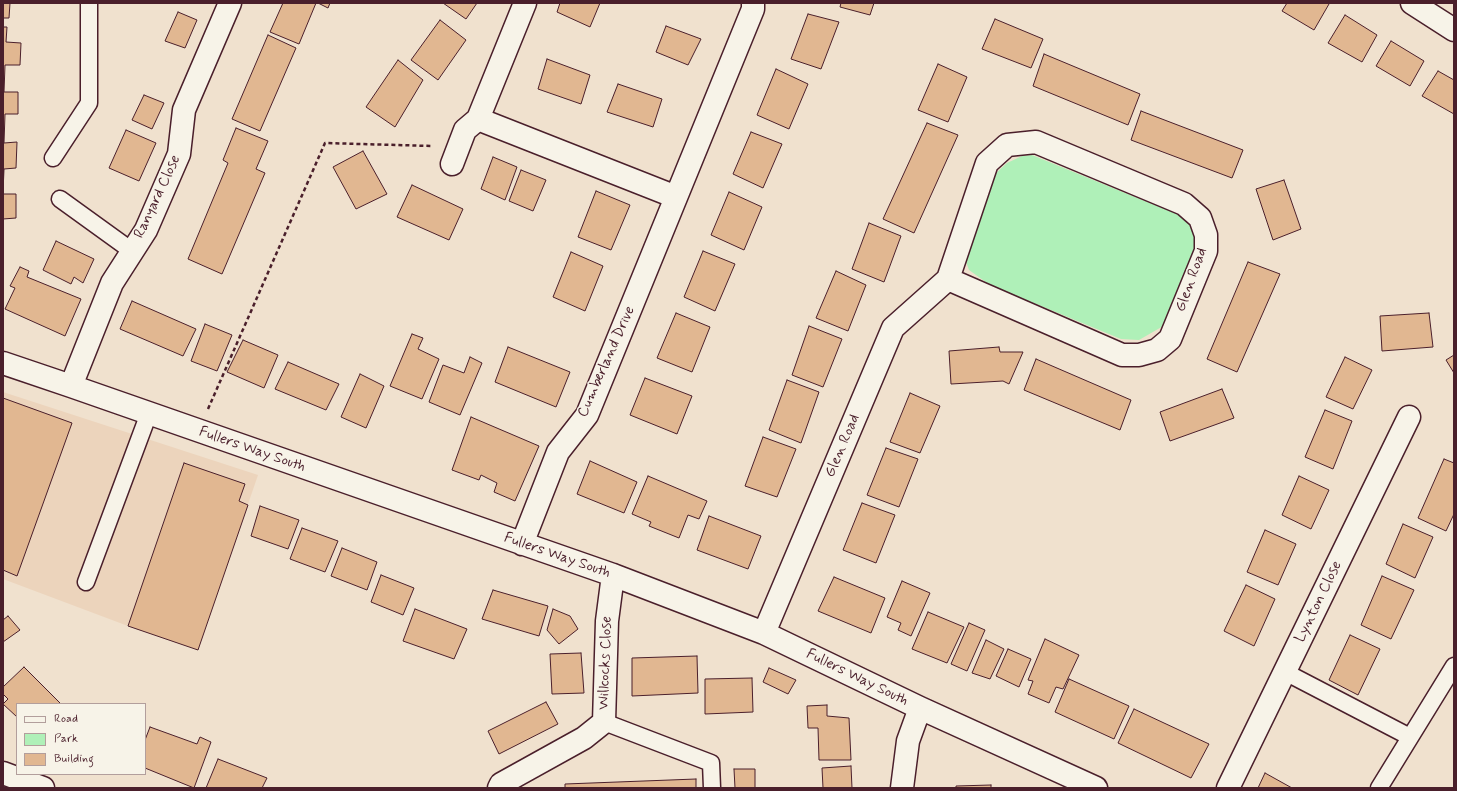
<!DOCTYPE html>
<html>
<head>
<meta charset="utf-8">
<style>
  body { margin:0 }
  #map { position:relative; width:1457px; height:791px; overflow:hidden; background:#f0e1ce; font-family:Mynerve,sans-serif }
  canvas { display:block }
  .frame { position:absolute; inset:0; border:4px solid #4a1f2b; pointer-events:none }
  .legend { position:absolute; left:16px; top:703px; width:130px; height:72px; box-sizing:border-box; background:#f7f3e8; border:1px solid #b29e9c; margin:0; padding:5px 7px; list-style:none; font-size:12px; color:#4a1f2b }
  .legend li { display:flex; align-items:center; gap:8px; height:20px }
  .legend b { width:20px; border:1px solid #b29e9c }
</style>
</head>
<body>
<div id="map">
<canvas width="1457" height="791"></canvas>
<div class="frame"></div>
<ul class="legend">
<li><b style="height:5px;background:#f7f3e8"></b>Road</li>
<li><b style="height:11px;background:#aff0b8"></b>Park</li>
<li><b style="height:11px;background:#e1b791"></b>Building</li>
</ul>
</div>
<script>
const c = document.querySelector('canvas').getContext('2d');
c.lineJoin = 'round';
function fillPath(path, color) { c.fillStyle = color; c.fill(path, 'evenodd'); }
const shape = rows => new Path2D(rows.map(r => 'M' + r).join(''));
function trace(path, color, width, dash) { c.strokeStyle = color; c.lineWidth = width; c.lineCap = dash ? 'butt' : 'round'; c.setLineDash(dash || []); c.stroke(path); }
function write(font, color, halo, rows, align = 'center') {
  c.font = font + ' Mynerve,sans-serif'; c.lineWidth = 3; c.setLineDash([]); c.textBaseline = 'middle'; c.strokeStyle = halo; c.fillStyle = color; for (const [text, x, y, turn = 0] of rows) {
    c.save(); c.translate(x, y); c.rotate((+turn || 0) * Math.PI / 180); c.textAlign = isNaN(turn) ? turn : align; if (halo) c.strokeText(text, 0, 0); c.fillText(text, 0, 0); c.restore();
  }
}
fillPath(shape([
  [3,392,258,475,198,650,128,626,3,579]
]), '#ecd4bc');
fillPath(shape([
  [1032,155,1184,217,1193,231,1198,248,1165,325,1139,340,1121,339,990,285,969,270,965,259,995,174,1007,163,1022,156]
]), '#aff0b8');
const building = shape([
  [3,3,10,3,9,18,3,18,3,3],
  [283,3,316,3,299,44,270,32,283,3],
  [318,3,330,3,328,8,318,3],
  [443,3,477,3,466,19,443,3],
  [560,3,600,3,590,27,557,12,560,3],
  [841,3,874,3,870,15,840,7,841,3],
  [1287,3,1328,3,1329,4,1314,30,1282,11,1287,3],
  [178,12,197,20,185,48,165,41,178,12],
  [808,14,839,22,821,69,791,59,808,14],
  [1345,15,1377,35,1362,62,1328,43,1345,15],
  [995,19,1043,39,1031,68,982,49,995,19],
  [440,20,466,40,438,80,411,60,440,20],
  [666,26,701,39,688,65,656,52,666,26],
  [3,27,7,27,6,42,21,43,20,65,5,65,4,92,18,92,18,114,5,114,4,143,17,142,16,168,4,169,3,192,3,27],
  [268,35,296,48,260,131,232,119,268,35],
  [1391,41,1424,61,1410,86,1376,66,1391,41],
  [1044,54,1140,94,1128,125,1033,86,1044,54],
  [547,59,590,75,581,104,538,89,547,59],
  [398,60,423,80,395,127,366,107,398,60],
  [938,64,967,77,948,122,918,110,938,64],
  [776,69,808,84,789,129,757,115,776,69],
  [1438,71,1454,80,1454,114,1422,96,1438,71],
  [618,84,662,99,653,127,607,112,618,84],
  [144,95,164,103,152,129,132,120,144,95],
  [1141,111,1243,150,1232,178,1131,140,1141,111],
  [927,123,958,135,914,233,883,219,927,123],
  [236,128,268,141,256,169,265,173,222,274,188,259,228,163,223,160,236,128],
  [126,130,156,143,139,181,109,168,126,130],
  [751,132,782,144,763,188,733,174,751,132],
  [363,151,387,194,356,209,333,167,363,151],
  [493,157,517,167,505,200,481,189,493,157],
  [521,170,546,180,533,211,509,201,521,170],
  [1284,180,1301,229,1273,240,1256,189,1284,180],
  [412,185,463,209,449,240,397,217,412,185],
  [596,191,630,205,611,250,578,237,596,191],
  [729,192,762,207,744,250,711,235,729,192],
  [3,194,16,194,16,218,3,219,3,194],
  [869,223,901,236,884,282,852,269,869,223],
  [56,241,94,259,83,283,74,277,71,284,43,270,56,241],
  [703,251,735,264,715,311,684,297,703,251],
  [571,252,603,266,585,311,553,297,571,252],
  [1248,262,1280,274,1237,372,1207,359,1248,262],
  [20,267,29,271,27,277,81,299,65,336,5,309,15,288,10,286,20,267],
  [836,271,866,285,848,331,816,318,836,271],
  [132,301,196,329,183,356,120,329,132,301],
  [676,313,710,327,692,372,657,358,676,313],
  [1429,313,1433,347,1382,351,1380,316,1429,313],
  [205,324,232,335,217,371,191,361,205,324],
  [809,326,842,339,823,387,792,375,809,326],
  [412,334,423,338,418,349,439,359,422,399,390,386,412,334],
  [243,340,278,355,264,388,227,372,243,340],
  [508,347,570,372,556,407,495,382,508,347],
  [999,347,1000,352,1023,352,1009,384,1003,381,951,384,949,351,999,347],
  [1454,355,1454,373,1446,360,1454,355],
  [470,357,482,363,460,415,429,402,443,365,464,373,470,357],
  [1345,357,1372,370,1353,409,1326,397,1345,357],
  [1036,359,1131,400,1120,430,1024,390,1036,359],
  [288,362,339,384,326,410,275,389,288,362],
  [360,374,384,386,366,428,341,417,360,374],
  [645,378,692,396,677,434,630,415,645,378],
  [787,380,819,392,801,443,769,430,787,380],
  [1222,389,1234,418,1170,441,1160,412,1222,389],
  [910,393,940,406,920,453,890,442,910,393],
  [3,398,72,423,17,576,3,570,3,398],
  [1325,410,1352,421,1333,469,1305,457,1325,410],
  [471,417,539,446,515,501,494,492,497,483,481,475,479,480,452,470,471,417],
  [763,437,796,449,777,497,745,486,763,437],
  [886,448,918,459,899,507,867,495,886,448],
  [1444,459,1454,463,1454,514,1446,531,1418,518,1444,459],
  [590,461,637,482,624,513,577,494,590,461],
  [184,463,245,484,239,501,248,505,198,650,128,626,184,463],
  [648,476,707,501,699,519,688,515,679,538,649,526,651,522,632,514,648,476],
  [1299,476,1329,490,1311,529,1282,515,1299,476],
  [862,503,895,515,876,563,843,550,862,503],
  [260,506,299,520,288,549,251,536,260,506],
  [709,516,761,536,748,569,697,550,709,516],
  [1403,524,1433,537,1415,578,1386,564,1403,524],
  [302,528,338,541,325,572,290,559,302,528],
  [1265,530,1296,544,1278,585,1247,572,1265,530],
  [342,548,377,562,367,590,331,576,342,548],
  [381,575,414,588,403,615,371,602,381,575],
  [1382,576,1414,590,1391,639,1361,625,1382,576],
  [834,577,885,598,871,633,818,611,834,577],
  [902,581,930,593,911,636,898,630,901,623,887,617,902,581],
  [1246,585,1275,599,1254,646,1224,631,1246,585],
  [493,590,548,606,539,636,482,619,493,590],
  [415,609,467,629,454,659,403,641,415,609],
  [553,609,570,616,578,629,559,644,547,630,553,609],
  [928,612,964,627,947,663,912,649,928,612],
  [8,616,20,630,3,642,3,620,8,616],
  [969,623,985,630,967,671,951,664,969,623],
  [1350,635,1380,649,1358,695,1329,680,1350,635],
  [1045,639,1079,655,1063,689,1056,687,1049,703,1028,694,1033,681,1028,680,1045,639],
  [986,640,1004,649,990,679,972,673,986,640],
  [1008,649,1031,659,1019,687,996,676,1008,649],
  [581,653,584,693,552,694,550,654,581,653],
  [697,656,698,693,632,696,632,658,697,656],
  [24,667,61,704,17,704,17,717,3,704,8,699,3,694,3,687,24,667],
  [769,668,796,680,788,694,763,682,769,668],
  [752,678,753,712,705,714,705,679,752,678],
  [1069,679,1129,706,1114,739,1055,712,1069,679],
  [546,702,558,724,499,754,488,731,546,702],
  [827,705,827,716,849,718,851,760,819,760,818,728,808,728,807,706,827,705],
  [1134,709,1209,744,1191,778,1118,743,1134,709],
  [150,727,197,744,200,737,211,742,194,788,145,768,145,740,150,727],
  [218,759,267,778,262,788,206,788,218,759],
  [851,766,852,788,823,788,822,768,851,766],
  [734,769,755,769,755,788,735,788,734,769],
  [1265,773,1292,788,1258,788,1265,773],
  [696,779,696,788,565,788,565,784,696,779],
  [991,785,991,788,956,788,956,786,991,785]
]);
fillPath(building, '#e1b791');
trace(building, '#4a1f2b', 1);
const lane = shape([
  [53,158,89,103,89,3],
  [60,199,132,251],
  [86,582,149,413],
  [1285,672,1410,737],
  [604,722,711,763,712,788],
  [1379,788,1454,666]
]);
const street = shape([
  [525,3,478,119,676,197],
  [1412,3,1454,30],
  [452,164,465,130,478,119],
  [3,363,71,386,613,575,764,633,920,708,1096,788],
  [71,386,112,283,146,230,179,154,184,110,230,3],
  [522,544,558,452,587,415,753,9,753,3],
  [764,633,893,328,948,279,987,163,1007,145,1036,142,1184,204,1200,218,1206,235,1206,251,1170,339,1157,350,1139,355,1122,355,948,279],
  [3,773,43,788],
  [499,788,501,784,584,738,604,722,607,621,613,575],
  [902,788,908,741,920,708],
  [1228,788,1409,417]
]);
trace(lane, '#4a1f2b', 19);
trace(street, '#4a1f2b', 25);
trace(shape([
  [208,409,325,143,432,146]
]), '#4a1f2b', 2.5, [4, 3]);
trace(lane, '#f7f3e8', 16);
trace(street, '#f7f3e8', 22);
write('15px', '#4a1f2b', '#f7f3e8', [
  ["Ranyard Close",158,197,-65],
  ["Glen Road",1192,280,-70],
  ["Cumberland Drive",607,362,-66],
  ["Glen Road",843,446,-67],
  ["Fullers Way South",252,450,19],
  ["Fullers Way South",557,556,19],
  ["Lynton Close",1319,602,-64],
  ["Willcocks Close",606,663,-88],
  ["Fullers Way South",857,678,26]
]);
</script>
</body>
</html>
